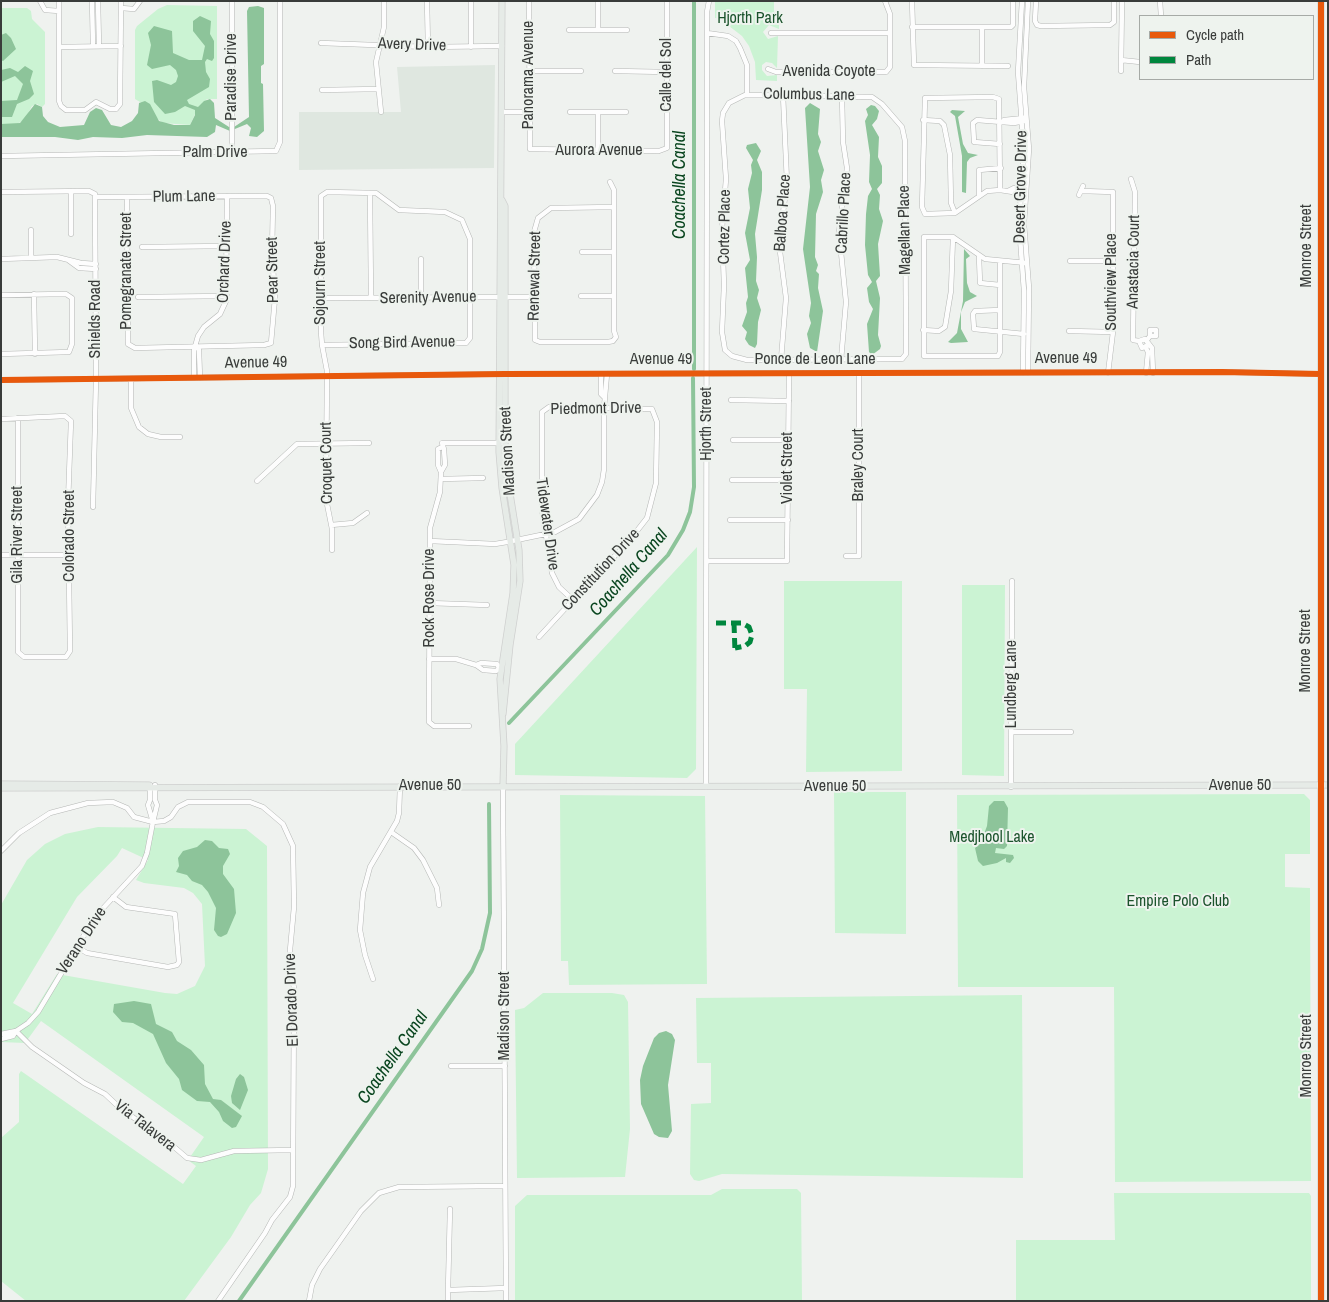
<!DOCTYPE html>
<html>
<head>
<meta charset="utf-8">
<style>
  body { margin:0 }
  #map { position:relative; width:1329px; height:1302px; overflow:hidden; background:#eff2ef; font-family:"Archivo Narrow",sans-serif }
  canvas { display:block }
  .frame { position:absolute; inset:0; border:2px solid #393c3a; pointer-events:none }
  .legend { position:absolute; left:1139px; top:15px; width:175px; height:65px; box-sizing:border-box; background:#eef3ee; border:1px solid #a6aaa6; margin:0; padding:6px 9px; list-style:none; font-size:15px; color:#393c3a }
  .legend li { display:flex; align-items:center; gap:10px; height:25px }
  .legend b { width:25px; border:1px solid #a6aaa6 }
</style>
</head>
<body>
<div id="map">
<canvas width="1329" height="1302"></canvas>
<div class="frame"></div>
<ul class="legend">
<li><b style="height:6px;background:#e8590c"></b>Cycle path</li>
<li><b style="height:6px;background:#00873e"></b>Path</li>
</ul>
</div>
<script>
const c = document.querySelector('canvas').getContext('2d');
c.lineJoin = 'round';
function fillPath(path, color) { c.fillStyle = color; c.fill(path, 'evenodd'); }
const shape = rows => new Path2D(rows.map(r => 'M' + r).join(''));
function trace(path, color, width, dash) { c.strokeStyle = color; c.lineWidth = width; c.lineCap = dash ? 'butt' : 'round'; c.setLineDash(dash || []); c.stroke(path); }
function write(font, color, halo, rows, align = 'center') {
  c.font = font + ' "Archivo Narrow",sans-serif'; c.lineWidth = 4; c.setLineDash([]); c.textBaseline = 'middle'; c.strokeStyle = halo; c.fillStyle = color; for (const [text, x, y, turn = 0] of rows) {
    c.save(); c.translate(x, y); c.rotate((+turn || 0) * Math.PI / 180); c.textAlign = isNaN(turn) ? turn : align; if (halo) c.strokeText(text, 0, 0); c.fillText(text, 0, 0); c.restore();
  }
}
fillPath(shape([
  [495,65,494,168,299,170,299,112,401,112,397,67]
]), '#dfe7e0');
fillPath(shape([
  [715,1,774,1,774,12,779,13,779,29,769,25,763,32,768,39,778,36,777,68,772,63,766,62,762,65,762,70,767,76,777,75,777,81,756,80,755,62,749,46,742,36,729,26,729,18,715,18],
  [167,5,217,6,217,99,207,99,196,112,190,125,163,123,155,117,152,109,135,99,135,30,137,26,158,9],
  [1,8,27,8,31,11,32,19,45,32,45,104,42,107,37,104,32,106,25,119,16,125,1,124],
  [697,547,696,769,687,778,515,775,515,744],
  [784,581,902,581,902,771,806,772,807,689,784,689],
  [962,585,1005,585,1004,776,962,775],
  [834,792,906,792,906,934,835,933],
  [1304,794,1310,800,1310,854,1285,854,1285,887,1310,888,1311,1181,1115,1182,1114,987,958,987,957,795],
  [560,795,705,796,707,984,569,985,568,961,561,961],
  [98,827,246,829,267,846,268,1169,261,1193,250,1205,231,1237,184,1301,26,1301,1,1281,1,1138,19,1122,19,1074,21,1071,183,1184,196,1166,188,1160,204,1137,41,1021,25,1043,1,1042,1,905,27,860,45,844,65,834],
  [122,848,148,860,136,880,144,883,184,888,193,893,202,904,205,966,195,986,177,994,165,993,57,974,32,1014,13,1003,77,897,117,856],
  [543,993,612,993,624,995,628,1002,630,1129,625,1177,517,1178,515,1010,524,1008],
  [1022,995,1023,1178,722,1174,699,1181,694,1180,690,1174,691,1104,711,1103,711,1063,697,1063,696,998],
  [722,1189,797,1189,801,1193,802,1301,515,1301,515,1206,527,1195,711,1195],
  [1114,1193,1309,1193,1311,1196,1311,1301,1016,1301,1016,1240,1115,1240]
]), '#cbf3d3');
fillPath(shape([
  [258,6,264,8,264,64,261,66,261,83,263,84,264,131,257,137,249,136,251,128,247,124,230,131,216,125,215,132,207,137,147,135,122,138,93,137,78,140,55,137,1,137,1,124,20,123,35,104,42,107,43,116,48,122,60,127,84,125,90,112,96,108,102,110,111,125,121,127,132,121,138,113,139,103,145,101,150,104,159,121,174,125,190,125,195,115,195,110,185,106,175,112,165,114,154,102,152,81,157,80,171,85,176,82,178,76,176,70,170,65,152,69,147,65,151,45,148,33,154,26,172,31,173,53,189,60,202,60,205,46,193,31,193,21,200,16,211,21,210,34,214,41,214,58,212,61,207,59,205,62,206,72,210,79,209,87,187,100,189,104,198,107,204,101,210,99,214,103,215,118,229,127,234,127,249,117,247,11,249,7],
  [6,33,11,38,16,49,3,61,1,60,1,35],
  [25,66,33,71,30,81,34,94,29,99,17,104,12,117,1,117,1,101,17,100,23,84,15,76,1,82,1,70,10,68,18,72],
  [810,103,820,109,818,134,821,142,818,151,824,170,821,180,823,192,816,214,815,257,818,265,816,271,819,274,818,288,823,311,817,352,810,348,807,334,811,323,809,316,811,303,803,249,810,187,805,108],
  [871,105,875,106,879,111,877,119,872,125,879,137,878,157,882,166,882,183,877,189,880,195,879,209,883,221,878,244,880,276,876,281,880,298,878,335,881,346,880,349,872,355,869,352,867,324,873,309,869,302,867,288,872,282,868,275,865,245,866,214,868,196,872,189,869,182,870,155,865,121,868,115,866,109],
  [952,110,965,111,958,117,963,144,968,153,978,155,970,158,967,162,966,193,962,192,962,156,955,116,950,112],
  [756,143,761,151,757,160,762,172,762,190,755,234,757,257,756,281,759,290,757,298,761,310,758,322,757,344,755,348,749,345,745,339,747,332,742,326,747,312,746,303,748,297,745,268,750,260,745,233,750,208,748,189,752,173,751,165,753,160,746,148,747,145],
  [964,249,970,256,966,259,967,283,970,292,977,296,965,302,961,312,961,329,968,342,951,343,948,342,957,333,963,301],
  [994,801,1004,801,1008,808,1007,846,1004,849,996,848,995,853,1013,855,1014,858,1010,863,1006,862,1006,858,997,863,983,866,978,861,975,848,986,839,984,834,987,826,989,806],
  [205,840,212,841,219,848,228,849,230,854,223,866,223,874,234,889,236,913,227,934,221,937,218,936,214,930,216,908,208,892,202,885,192,881,187,875,176,872,179,866,178,858,183,851,197,847],
  [134,1001,151,1004,156,1024,172,1032,177,1041,191,1050,204,1065,205,1084,213,1099,221,1100,242,1116,236,1127,232,1128,223,1121,219,1112,210,1102,197,1101,182,1090,179,1079,166,1063,153,1034,133,1023,122,1022,113,1012,114,1004],
  [666,1031,672,1034,675,1040,668,1085,672,1131,668,1138,659,1137,654,1134,641,1104,640,1080,643,1066,654,1038,659,1033],
  [240,1074,244,1077,248,1090,240,1110,232,1103,231,1096,236,1079]
]), '#8dc49a');
trace(shape([
  [1007,840,1014,841]
]), '#8dc49a', 1);
trace(shape([
  [694,369,694,1],
  [509,723,668,555,683,530,690,512,694,487,693,378],
  [239,1301,472,971,482,949,490,913,489,804]
]), '#8dc49a', 4);
const minor = shape([
  [40,1,45,10,59,11],
  [59,1,59,101,61,106,66,110,85,110,96,102,110,109,116,109,120,104,121,1],
  [92,1,93,46],
  [98,1,99,46],
  [232,1,232,153],
  [427,1,428,47],
  [529,1,530,149,659,151,667,148,667,1],
  [598,1,598,30],
  [912,1,914,65,1008,66],
  [1022,1,1018,72,1024,152,1019,224,1024,291,1023,373],
  [1028,1,1024,87,1029,149,1024,224,1029,288,1028,373],
  [1036,1,1035,21,1037,25,1041,26,1110,25,1114,22,1114,1],
  [1160,1,1161,16],
  [121,8,134,9,140,1],
  [912,27,1011,27,1013,25,1013,1],
  [982,27,982,66],
  [569,30,627,30],
  [707,33,728,36,736,41,740,48,747,65,747,95],
  [771,33,890,33],
  [321,43,428,47,502,46],
  [59,47,121,46],
  [471,47,471,1],
  [1121,60,1140,62],
  [768,69,776,72,886,72,890,67,890,14,885,1],
  [529,71,581,71],
  [615,71,667,72],
  [1121,71,1122,1],
  [322,90,378,89],
  [745,95,872,97,882,104,902,127,905,141,906,354,902,359,747,360,732,356,725,350,722,332,724,285,722,229,726,179,722,121,723,113,729,103,745,95],
  [381,112,376,62,384,27,384,1],
  [502,112,529,112],
  [570,112,626,112],
  [598,112,598,150],
  [923,120,940,121,944,125,950,155,951,203,955,213],
  [1004,120,1024,118],
  [1000,144,974,142,973,123,977,120,1014,123,1024,121],
  [1,156,276,151,280,142,280,1],
  [1131,179,1135,192,1133,340,1139,341],
  [610,182,614,190,614,331,616,337,613,341,608,342,540,342,535,340,534,232,538,218,551,208,614,207],
  [1000,190,999,99,993,97,925,98,922,207,925,214,955,213,987,191,1000,190,1026,194],
  [1008,191,1014,188,1024,188],
  [1082,191,1113,192,1113,332,1108,373],
  [1,192,89,191,95,194,96,379,93,507],
  [370,193,371,298],
  [979,195,979,170,1001,168],
  [1079,195,1083,186],
  [96,197,267,196,271,198,273,206,272,252,275,298,271,343,264,345,135,348,128,344,127,198],
  [31,230,31,258],
  [71,234,71,191],
  [142,247,227,246],
  [582,252,614,252],
  [979,257,980,283,1000,285],
  [1,259,57,257,81,263,96,264],
  [421,259,421,298],
  [68,260,79,268,96,269],
  [1000,261,1000,352,998,356,924,356,924,237,953,237,985,259,1026,263],
  [1070,261,1113,261],
  [34,294,35,354],
  [1,295,66,294,72,298,72,344,69,352,1,354],
  [581,296,614,296],
  [138,297,227,296],
  [321,298,534,297],
  [1000,310,975,311,973,314,974,329,1024,334],
  [923,330,939,331,945,327,951,291,953,237],
  [1069,331,1113,332],
  [1147,340,1150,336,1150,330,1156,330,1156,336,1150,336],
  [322,345,466,343,470,338,470,239,462,220,445,212,399,210,376,193,327,192,321,196,321,332,322,345,327,371,326,499,332,529,332,550],
  [1148,345,1142,348,1139,341,1145,339,1152,348,1153,373],
  [196,346,199,350,200,378],
  [1146,348,1148,352,1146,373],
  [781,360,786,298,779,244,787,182,783,95],
  [841,360,846,302,839,232,847,168,843,142,842,96],
  [601,374,601,394,604,397],
  [194,378,194,350,198,336,204,327,220,314,226,301,227,196],
  [131,379,131,408,139,427,148,434,161,437,180,437],
  [1,380,505,374,1222,372,1321,374],
  [731,400,789,401],
  [1,419,65,416,71,421,68,503,70,651,66,657,24,657,18,652,18,418],
  [733,440,788,440],
  [441,472,438,465,438,449,442,447],
  [441,479,483,478],
  [732,480,788,480],
  [257,481,297,444,369,443],
  [730,520,788,520],
  [331,525,353,523,367,513],
  [430,541,495,544,507,542,555,532,579,519,597,495,602,482,604,469,604,408,607,374],
  [1,555,69,555],
  [846,556,859,556,859,374],
  [707,561,787,561,789,375],
  [429,603,487,605],
  [539,637,573,600,629,541,647,518,656,483,657,422,652,409,549,407,542,412,542,510,552,573,559,587,573,600],
  [429,659,456,659,476,665,483,670,496,671,500,668],
  [476,665,481,663,497,664,499,668],
  [469,726,434,726,429,722,430,528,440,492,441,472,445,465,444,449,442,443,505,443],
  [1012,732,1071,732],
  [150,785,150,800,148,805,153,822],
  [503,786,506,1301],
  [706,787,707,12,709,1],
  [1011,787,1012,581],
  [153,822,164,821,171,817,178,807,188,802,250,802,263,807,283,824,293,846,294,907,289,961,294,988,293,1186,290,1197,272,1220,265,1233,218,1301],
  [153,822,157,805,155,800,155,785],
  [391,832,414,848,423,860,437,888,439,905],
  [1,851,19,833,50,813,88,803,113,802,127,808,134,817,153,822,147,853,142,866,95,917,38,1012,28,1023,16,1031,1,1034],
  [77,947,87,953,168,967,177,965,179,962,175,914,126,907,113,897],
  [373,979,365,955,360,930,363,893,370,867,397,821,399,813,400,786],
  [16,1031,32,1047,84,1083,105,1094,121,1109,166,1140,187,1158,201,1160,234,1151,293,1150],
  [1,1039,13,1036,16,1031],
  [451,1066,505,1066],
  [450,1209,448,1290,506,1288],
  [309,1301,312,1285,320,1269,361,1211,379,1193,399,1187,505,1186],
  [448,1301,448,1290]
]);
const major = shape([
  [502,1,499,452,502,488,514,565,513,593,500,679,504,746,503,786],
  [1321,1,1321,1301],
  [502,200,505,206,505,462,519,550,520,581,510,645,503,714],
  [1,784,149,785],
  [1,788,1328,785]
]);
trace(minor, '#b5b7b5', 5.5);
trace(major, '#cecfce', 7);
trace(minor, '#fdfdfd', 4.5);
trace(major, '#e6ebe7', 5.5);
trace(shape([
  [716,623,742,623,749,627,752,635,750,642,745,646,735,648],
  [734,623,735,652]
]), '#00873e', 5, [10, 5]);
trace(shape([
  [1321,1,1321,1301],
  [1,380,505,374,1222,372,1321,374]
]), '#e8590c', 6);
write('16px', '#1b532c', '#eef3ee', [
  ["Hjorth Park",750,19],
  ["Medjhool Lake",992,838],
  ["Empire Polo Club",1178,902]
]);
write('16px', '#393c3a', '#eef3ee', [
  ["Avery Drive",412,45,2],
  ["Avenida Coyote",829,72],
  ["Panorama Avenue",529,75,-90],
  ["Calle del Sol",667,75,-90],
  ["Paradise Drive",232,77,-90],
  ["Columbus Lane",809,95,1],
  ["Aurora Avenue",599,151],
  ["Palm Drive",215,153],
  ["Desert Grove Drive",1021,187,-89],
  ["Plum Lane",184,197,-1],
  ["Balboa Place",783,213,-86],
  ["Cabrillo Place",844,213,-87],
  ["Cortez Place",725,227,-89],
  ["Magellan Place",905,230,-91],
  ["Monroe Street",1307,246,-90],
  ["Orchard Drive",225,262,-88],
  ["Anastacia Court",1134,262,-89],
  ["Pear Street",273,270,-91],
  ["Pomegranate Street",127,271,-90],
  ["Renewal Street",535,276,-89],
  ["Southview Place",1112,282,-90],
  ["Sojourn Street",321,283,-90],
  ["Serenity Avenue",428,298,-1],
  ["Shields Road",96,319,-90],
  ["Song Bird Avenue",402,343,-1],
  ["Avenue 49",1066,359],
  ["Avenue 49",661,360],
  ["Ponce de Leon Lane",815,360],
  ["Avenue 49",256,363,-1],
  ["Piedmont Drive",596,409,-1],
  ["Hjorth Street",707,424,-90],
  ["Madison Street",508,451,-93],
  ["Croquet Court",327,463,-91],
  ["Braley Court",859,465,-90],
  ["Violet Street",788,468,-90],
  ["Tidewater Drive",547,524,82],
  ["Gila River Street",18,535,-90],
  ["Colorado Street",70,536,-90],
  ["Constitution Drive",601,570,-47],
  ["Rock Rose Drive",430,598,-90],
  ["Monroe Street",1306,651,-90],
  ["Lundberg Lane",1012,684,-90],
  ["Avenue 50",430,786],
  ["Avenue 50",1240,786],
  ["Avenue 50",835,787],
  ["Verano Drive",82,941,-57],
  ["El Dorado Drive",292,1000,-92],
  ["Madison Street",505,1016,-90],
  ["Monroe Street",1307,1056,-90],
  ["Via Talavera",145,1126,38]
]);
write('italic 18px', '#09451f', '#eef3ee', [
  ["Coachella Canal",680,185,-90],
  ["Coachella Canal",629,573,-49],
  ["Coachella Canal",393,1058,-55]
]);
</script>
</body>
</html>
